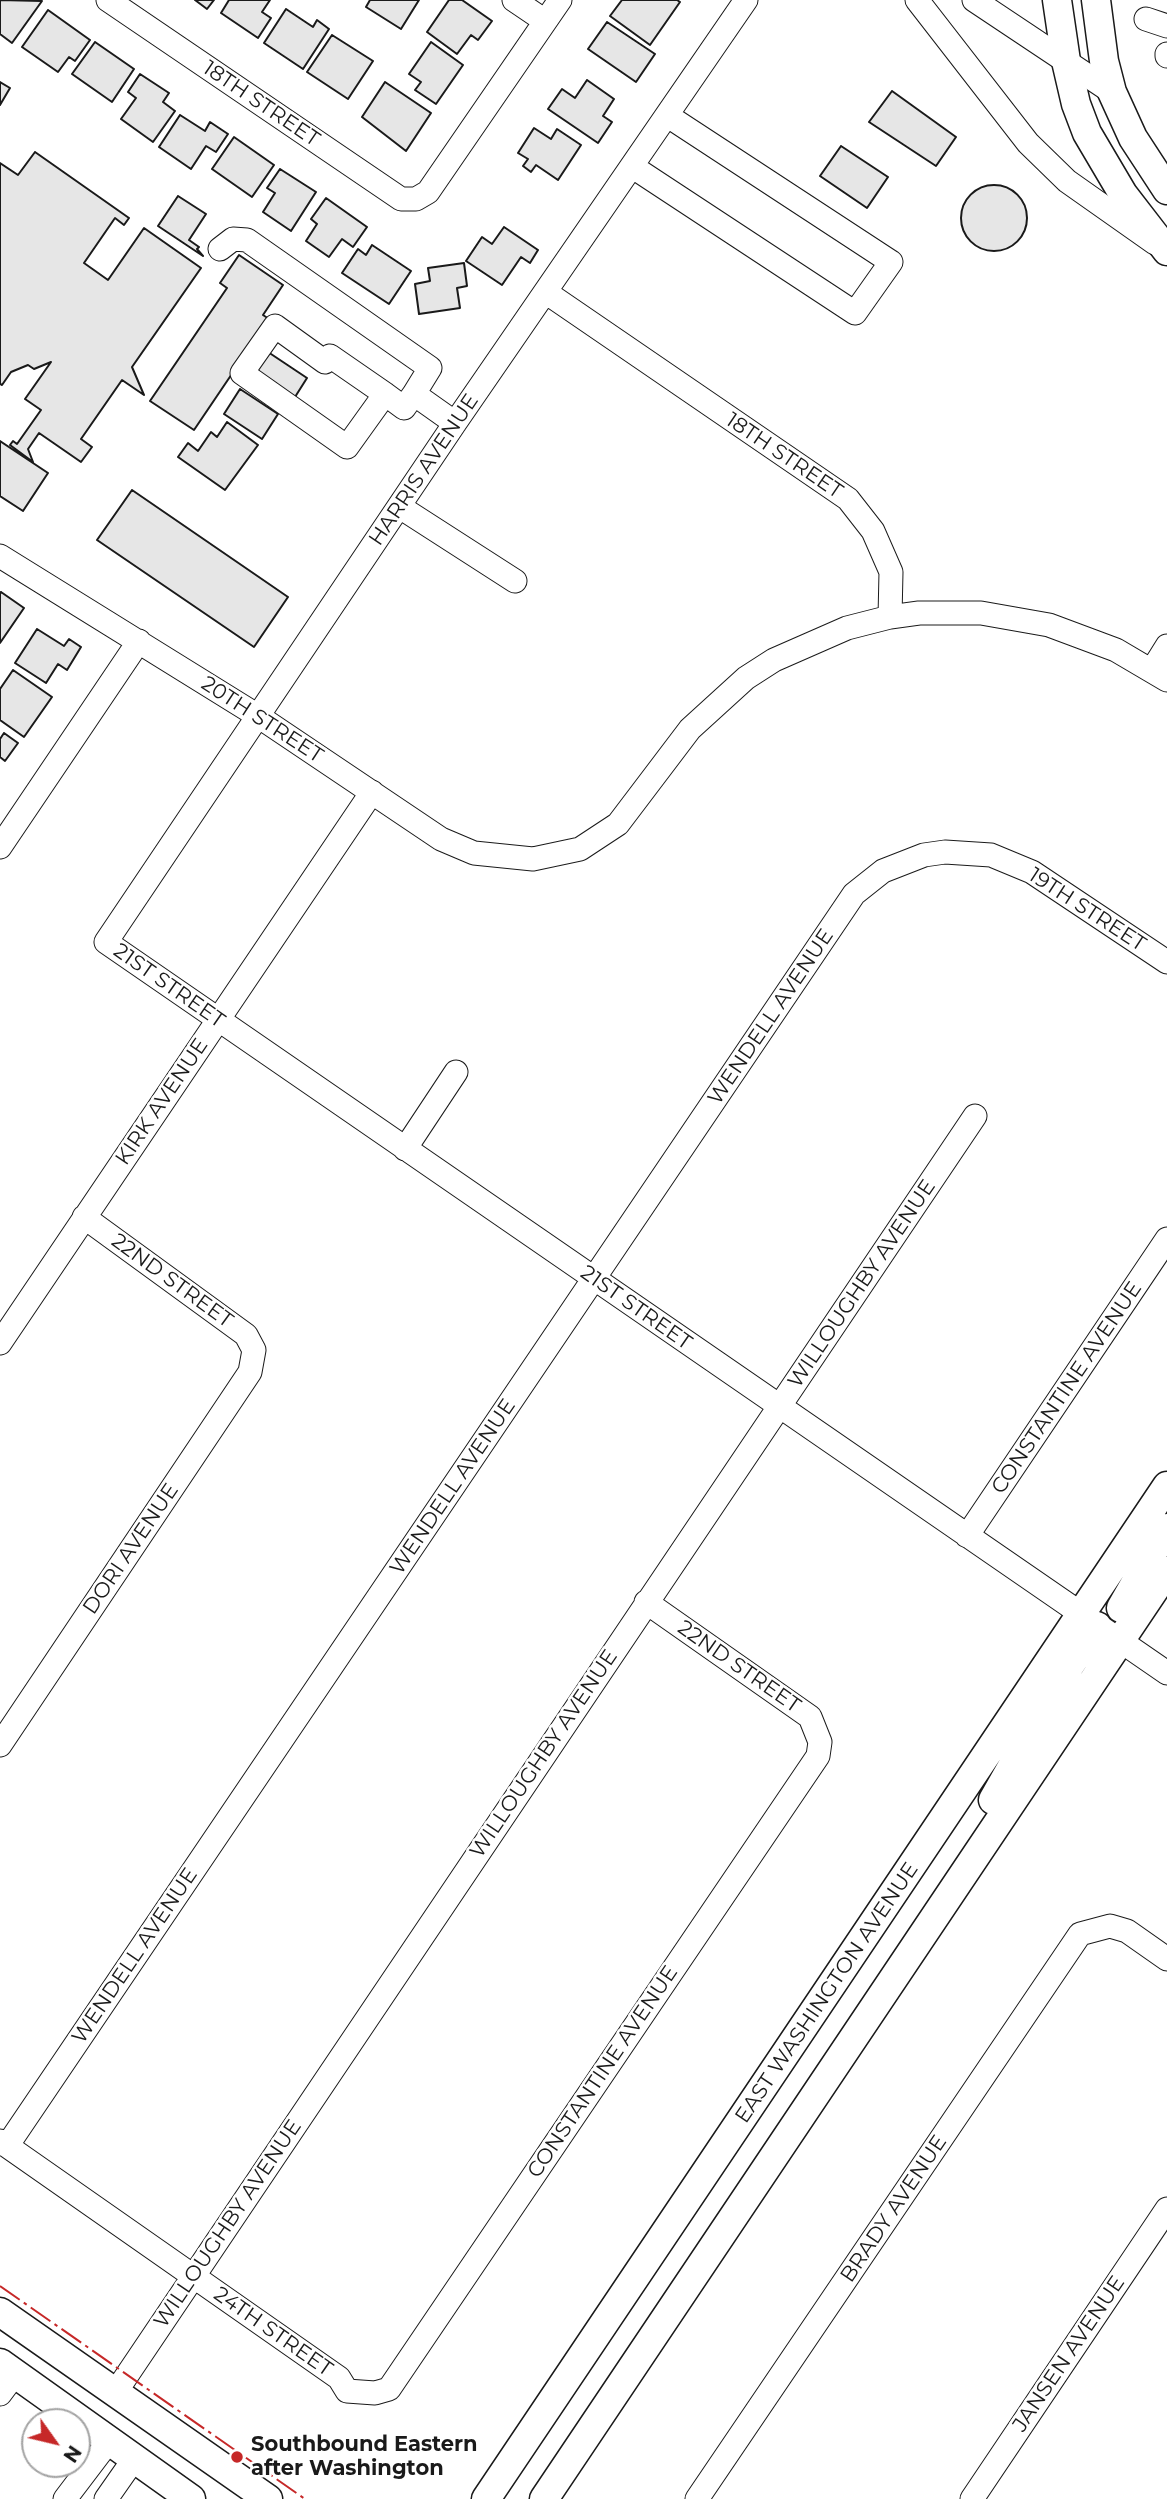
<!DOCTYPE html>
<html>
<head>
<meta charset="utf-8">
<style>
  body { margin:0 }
  #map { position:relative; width:1167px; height:2499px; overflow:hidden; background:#fff; font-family:Montserrat,sans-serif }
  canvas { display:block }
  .north { position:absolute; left:21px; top:2408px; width:70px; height:70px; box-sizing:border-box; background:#fff; border:2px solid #a3a3a3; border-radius:50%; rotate:124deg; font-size:19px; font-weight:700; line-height:28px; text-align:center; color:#1a1a1a }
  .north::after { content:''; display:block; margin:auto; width:24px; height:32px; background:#c62828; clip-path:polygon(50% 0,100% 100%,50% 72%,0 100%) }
</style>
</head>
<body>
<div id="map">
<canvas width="1167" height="2499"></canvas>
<div class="north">N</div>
</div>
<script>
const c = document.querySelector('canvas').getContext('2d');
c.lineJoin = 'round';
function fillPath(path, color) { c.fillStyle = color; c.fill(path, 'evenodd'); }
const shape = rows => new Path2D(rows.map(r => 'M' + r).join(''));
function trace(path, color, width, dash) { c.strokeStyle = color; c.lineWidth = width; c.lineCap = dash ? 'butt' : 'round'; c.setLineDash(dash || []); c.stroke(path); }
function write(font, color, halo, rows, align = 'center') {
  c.font = font + ' Montserrat,sans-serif'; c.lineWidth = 5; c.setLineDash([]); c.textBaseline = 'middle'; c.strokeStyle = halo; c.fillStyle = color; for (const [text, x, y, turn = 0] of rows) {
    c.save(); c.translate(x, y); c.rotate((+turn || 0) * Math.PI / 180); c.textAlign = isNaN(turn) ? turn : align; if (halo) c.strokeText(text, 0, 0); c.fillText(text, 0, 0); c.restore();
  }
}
const building = shape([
  [0,0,42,1,12,43,0,34,0,0],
  [195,0,214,0,207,9,195,0],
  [229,0,270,0,262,12,271,18,258,38,221,13,229,0],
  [370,0,419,0,401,29,366,7,370,0],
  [449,0,462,0,492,21,478,40,471,35,457,54,427,32,449,0],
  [622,0,677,0,680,2,650,45,610,16,622,0],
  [286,9,313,27,317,20,329,29,303,69,264,43,286,9],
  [48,10,90,40,75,61,69,57,58,72,22,47,48,10],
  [607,22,655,54,636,82,588,49,607,22],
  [332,35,373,61,348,99,307,72,332,35],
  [95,42,134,69,112,102,72,74,95,42],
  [431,42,463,65,436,104,415,90,421,82,409,74,431,42],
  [140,74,169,93,163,102,175,111,153,142,121,119,136,98,128,92,140,74],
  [587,80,614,99,603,116,612,122,598,143,548,109,562,89,575,98,587,80],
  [0,82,10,88,0,105,0,82],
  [385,82,431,113,406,151,362,117,385,82],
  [892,91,956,137,936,166,869,122,892,91],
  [180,115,205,131,210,122,228,134,216,152,206,146,191,169,159,147,180,115],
  [534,128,551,139,557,129,581,145,558,180,536,165,531,172,523,166,528,159,518,153,534,128],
  [234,137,274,165,252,197,212,169,234,137],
  [841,146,888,177,867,208,820,176,841,146],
  [35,152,129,218,124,225,115,218,84,263,108,280,144,228,201,268,132,367,144,395,122,380,81,439,92,447,81,462,39,433,28,449,33,462,10,445,13,441,17,444,41,410,25,399,51,362,34,369,28,365,11,372,2,385,0,384,0,163,18,175,35,152],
  [280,169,316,192,291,231,263,212,275,193,267,188,280,169],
  '961 218a33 33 0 1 1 66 0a33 33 0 1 1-66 0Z',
  [178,196,206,214,189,240,199,247,197,249,203,256,158,226,178,196],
  [326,198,367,227,353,247,342,239,329,257,306,241,317,224,311,219,326,198],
  [504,227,538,250,530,263,521,257,502,285,466,261,482,237,492,244,504,227],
  [372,245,411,271,389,304,342,273,358,249,366,255,372,245],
  [239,255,283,285,263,315,269,319,194,430,150,401,227,288,220,283,239,255],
  [464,263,467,286,457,288,460,308,419,314,415,284,430,281,428,268,464,263],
  [262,348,307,378,295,397,249,368,262,348],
  [240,389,278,414,262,439,224,414,240,389],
  [227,422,258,445,225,490,178,457,188,443,198,451,211,432,217,437,227,422],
  [0,441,48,473,23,511,0,496,0,441],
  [132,490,288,597,254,647,97,540,132,490],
  [1,592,24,608,0,643,0,593,1,592],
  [37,629,64,646,69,639,81,647,67,670,58,664,46,683,15,663,37,629],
  [13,670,52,697,24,737,0,720,0,689,13,670],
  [4,733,18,743,5,761,0,757,0,739,4,733]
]);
fillPath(building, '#e6e6e6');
trace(building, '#1a1a1a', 2);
const minor = shape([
  [108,0,401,199,416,199,428,192,560,0],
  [514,0,545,21],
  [746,0,455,423,106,942,1167,1673],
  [917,0,1028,143,1067,181,1155,243],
  [974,0,1112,92],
  [1146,19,1167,26],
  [1167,54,1167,56],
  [633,167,855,313,891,262,668,116],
  [220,249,233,239,247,240,430,368,414,394],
  [547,293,848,499,873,531,891,572,890,617,919,613,981,613,1049,625,1116,650,1167,680],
  [385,394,347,447,242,373,275,326,325,362,330,356,385,394,404,408,414,394,455,423],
  [400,507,515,581],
  [0,556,258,716,441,839,474,853,533,859,580,849,618,824,690,729,746,678,774,660,847,628,890,617],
  [1152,670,1167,646],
  [0,847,139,641],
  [405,1149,456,1072],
  [0,1343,372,792],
  [967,1536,1167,1239],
  [0,1745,250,1372,254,1350,246,1335,84,1217],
  [0,2141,339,2378,347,2391,375,2393,389,2389,818,1756,820,1742,810,1717,646,1602],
  [7,2146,854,894,883,871,924,855,945,852,991,855,1032,872,1167,962],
  [115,2393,975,1116],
  [0,2394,15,2374],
  [65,2499,109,2441],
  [106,2499,134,2459],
  [697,2499,1080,1934,1110,1926,1127,1931,1167,1959],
  [972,2499,1167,2209]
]);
const major = shape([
  [1057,0,1066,61,1076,104,1087,133,1123,194,1167,251],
  [1096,0,1104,61,1112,92,1133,138,1167,190],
  [1121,1608,1167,1528],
  [993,1800,1070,1665,1097,1626],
  [0,2312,268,2499],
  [0,2363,191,2499],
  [486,2499,1167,1486],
  [544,2499,1167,1571]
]);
trace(minor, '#1a1a1a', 25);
trace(major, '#1a1a1a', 31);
trace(minor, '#fff', 23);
trace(major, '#fff', 28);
trace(shape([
  [0,2286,305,2499]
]), '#c62828', 2, [24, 5, 3.5, 5]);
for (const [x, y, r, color] of [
  [237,2457,7,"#c62828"]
]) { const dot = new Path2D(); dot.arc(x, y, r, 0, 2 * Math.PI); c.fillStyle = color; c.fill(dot); trace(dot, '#fff', 2.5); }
write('21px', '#1a1a1a', '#fff', [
  ["18TH STREET",261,104,34],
  ["18TH STREET",784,456,34],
  ["HARRIS AVENUE",424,470,-56],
  ["20TH STREET",262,720,33],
  ["19TH STREET",1087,910,33],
  ["21ST STREET",169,986,35],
  ["WENDELL AVENUE",771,1017,-56],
  ["KIRK AVENUE",162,1102,-56],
  ["22ND STREET",172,1281,36],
  ["WILLOUGHBY AVENUE",862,1284,-56],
  ["21ST STREET",636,1308,35],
  ["CONSTANTINE AVENUE",1067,1388,-56],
  ["WENDELL AVENUE",453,1487,-56],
  ["DORI AVENUE",131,1549,-56],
  ["22ND STREET",739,1667,35],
  ["WILLOUGHBY AVENUE",544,1754,-56],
  ["WENDELL AVENUE",135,1956,-56],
  ["EAST WASHINGTON AVENUE",827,1993,-56],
  ["CONSTANTINE AVENUE",603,2072,-56],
  ["BRADY AVENUE",894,2209,-56],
  ["WILLOUGHBY AVENUE",228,2224,-56],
  ["24TH STREET",273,2332,35],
  ["JANSEN AVENUE",1069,2354,-56]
]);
write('bold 21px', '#1a1a1a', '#fff', [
  ["Southbound Eastern",251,2445],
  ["after Washington",251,2469]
], 'left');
</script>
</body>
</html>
